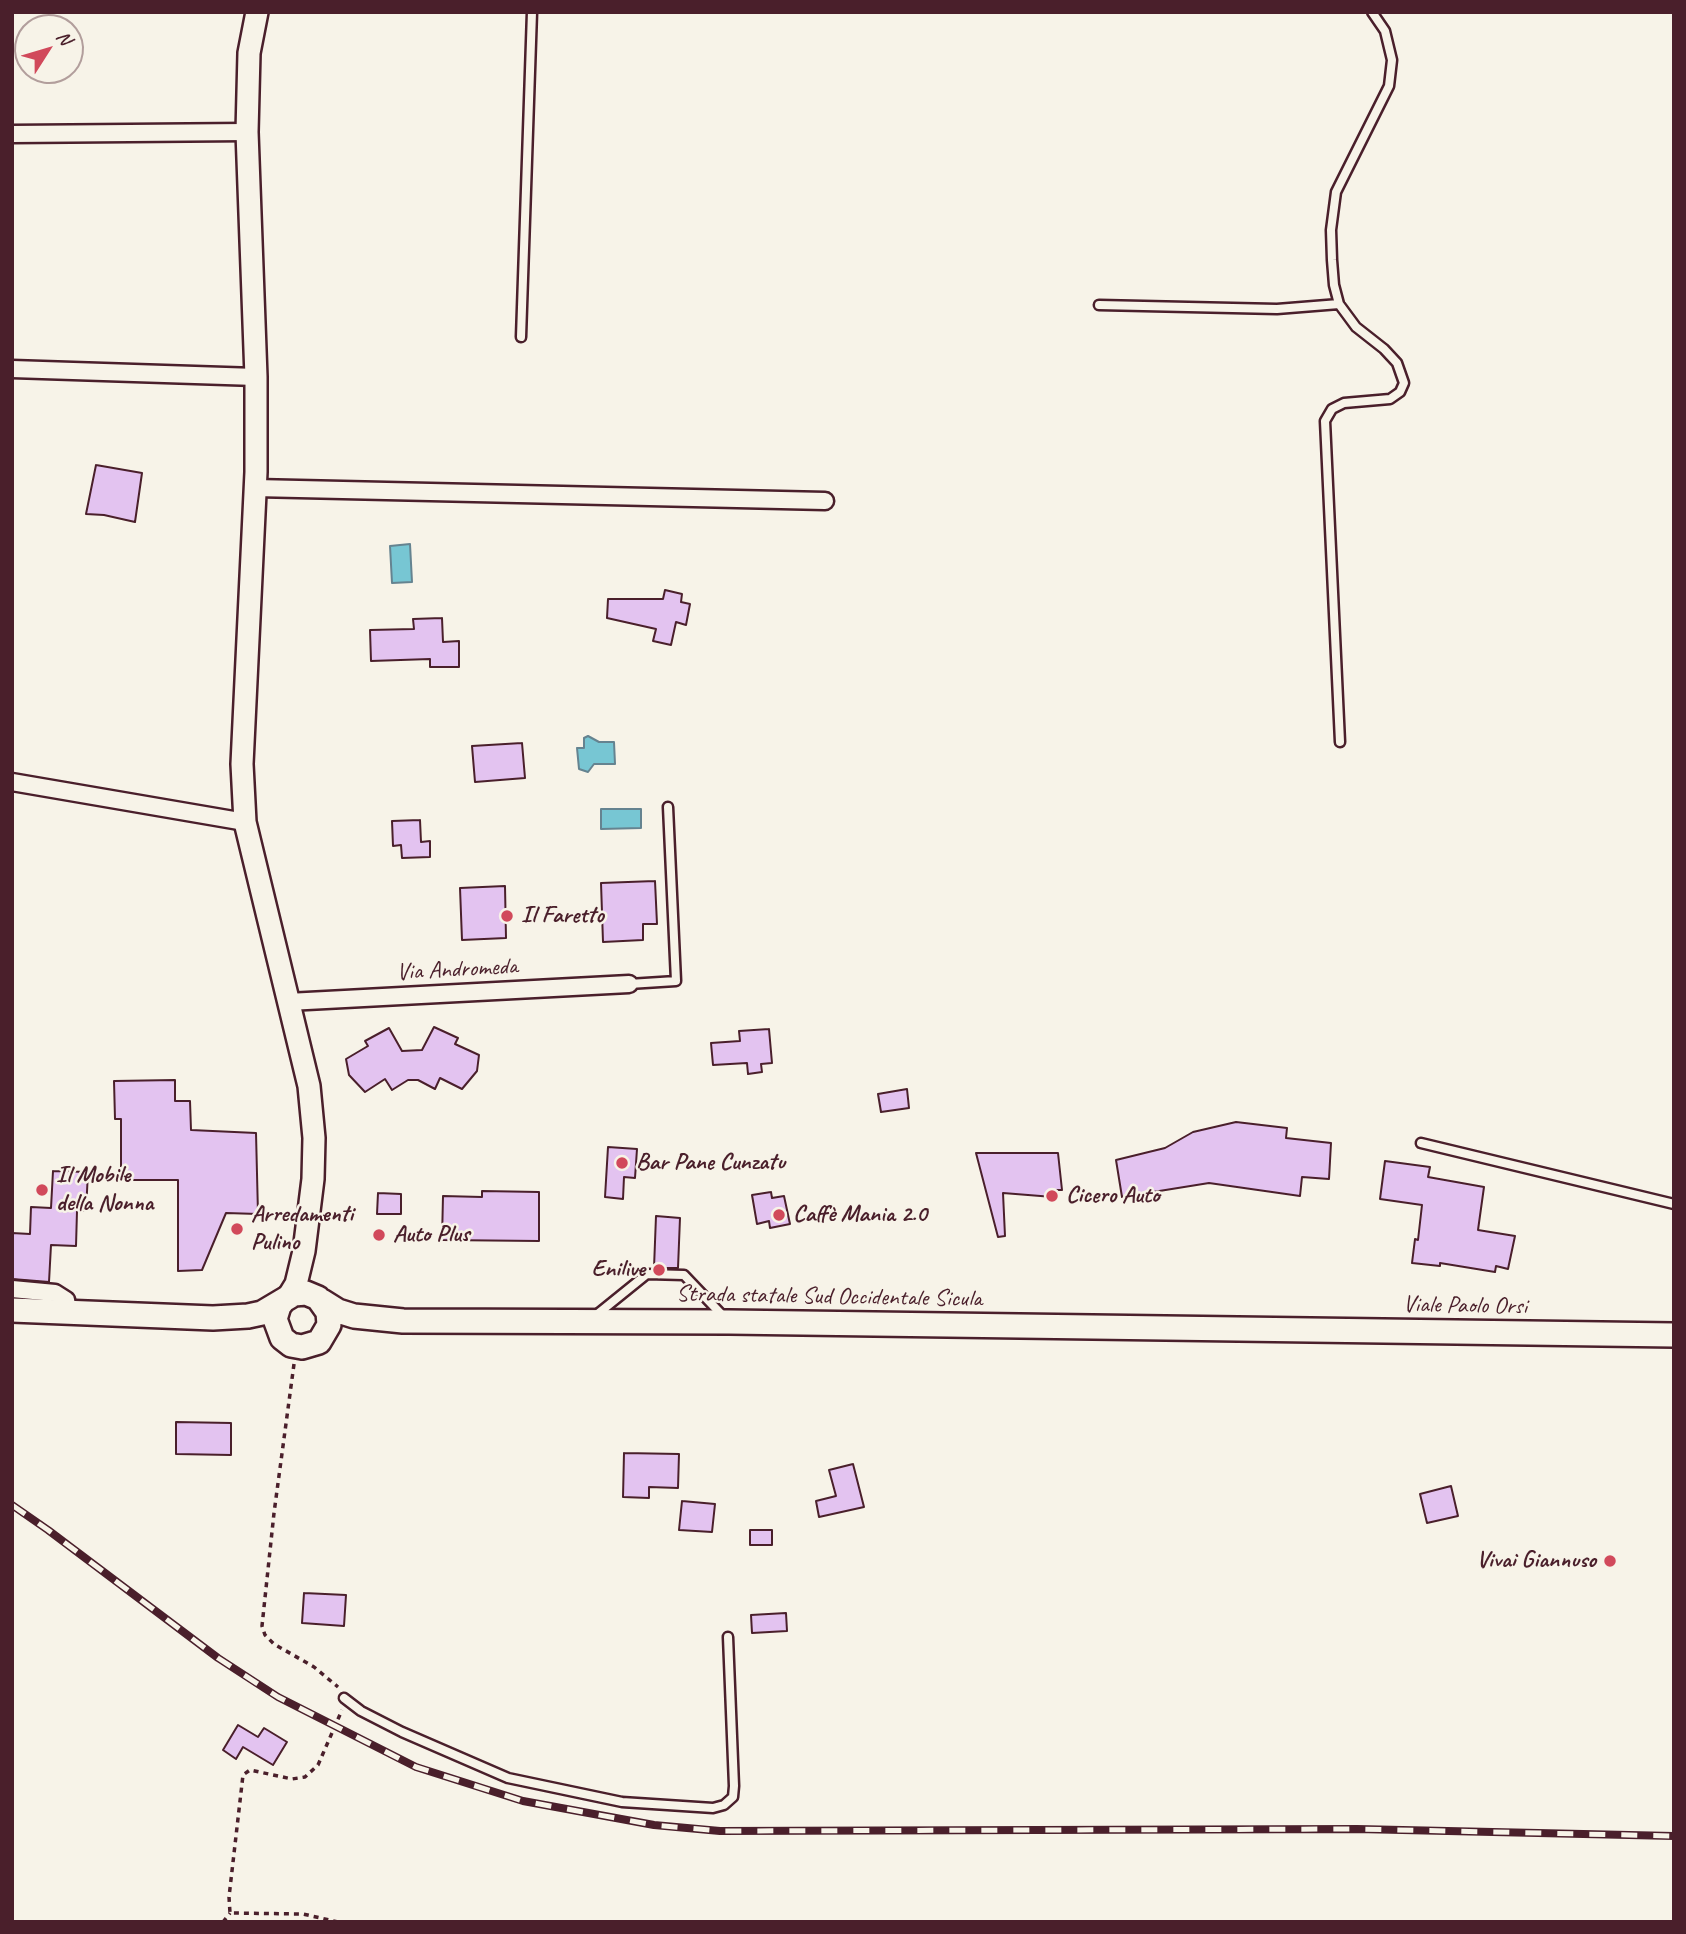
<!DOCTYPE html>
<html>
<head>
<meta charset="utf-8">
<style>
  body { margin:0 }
  #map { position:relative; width:1686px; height:1934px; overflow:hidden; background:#f7f3e8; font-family:Caveat,sans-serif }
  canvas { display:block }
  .frame { position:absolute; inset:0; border:14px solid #4a1f2b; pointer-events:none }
  .north { position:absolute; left:14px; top:14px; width:70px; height:70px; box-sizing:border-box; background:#f7f3e8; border:2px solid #b29e9c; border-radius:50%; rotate:53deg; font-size:19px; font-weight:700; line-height:28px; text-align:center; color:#4a1f2b }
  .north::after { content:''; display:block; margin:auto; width:24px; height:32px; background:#d1495b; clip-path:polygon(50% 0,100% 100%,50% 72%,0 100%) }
</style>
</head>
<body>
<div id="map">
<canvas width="1686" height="1934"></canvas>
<div class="frame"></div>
<div class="north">N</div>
</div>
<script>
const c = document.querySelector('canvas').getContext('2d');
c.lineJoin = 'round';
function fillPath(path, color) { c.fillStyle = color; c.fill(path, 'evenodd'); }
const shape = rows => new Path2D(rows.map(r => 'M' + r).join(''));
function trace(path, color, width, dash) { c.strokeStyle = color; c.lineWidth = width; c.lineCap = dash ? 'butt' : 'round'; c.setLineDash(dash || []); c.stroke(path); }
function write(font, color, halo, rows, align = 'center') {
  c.font = font + ' Caveat,sans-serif'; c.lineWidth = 5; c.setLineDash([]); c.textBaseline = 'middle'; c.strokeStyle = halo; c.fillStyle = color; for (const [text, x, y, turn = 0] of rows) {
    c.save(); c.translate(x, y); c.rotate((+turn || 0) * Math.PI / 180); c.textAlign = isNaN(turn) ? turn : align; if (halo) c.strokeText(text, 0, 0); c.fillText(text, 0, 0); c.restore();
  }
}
const water = shape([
  [410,544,412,582,392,583,390,546,410,544],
  [588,736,599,742,614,742,615,764,594,764,588,772,579,769,577,748,584,748,584,738,588,736],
  [601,809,641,809,641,828,601,829,601,809]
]);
fillPath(water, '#77c6d3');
trace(water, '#658390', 2);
const building = shape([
  [96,465,142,473,135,522,104,515,86,514,96,465],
  [665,590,682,594,681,602,690,604,686,625,676,622,671,645,653,641,656,629,607,618,608,599,663,599,665,590],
  [442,618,443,642,459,641,459,667,430,667,430,659,371,661,370,630,414,629,413,619,442,618],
  [522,743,525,778,475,782,472,746,522,743],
  [420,820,421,842,430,841,430,857,402,858,401,845,393,846,392,821,420,820],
  [655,881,657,924,643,924,643,940,603,942,601,883,655,881],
  [505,886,506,938,462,940,460,888,505,886],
  [434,1027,458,1038,455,1044,479,1055,477,1071,462,1089,440,1078,435,1089,418,1080,408,1080,392,1090,385,1079,365,1092,349,1075,346,1059,368,1046,365,1041,389,1028,402,1051,422,1050,434,1027],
  [769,1029,772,1063,761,1064,762,1072,748,1074,747,1063,713,1065,711,1043,740,1041,739,1031,769,1029],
  [175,1080,175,1101,190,1101,191,1130,256,1133,258,1214,226,1213,202,1270,178,1271,178,1180,121,1180,121,1119,115,1119,114,1081,175,1080],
  [907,1089,909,1108,881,1112,878,1094,907,1089],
  [1236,1122,1287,1128,1286,1138,1331,1143,1329,1179,1302,1177,1300,1196,1209,1183,1122,1197,1116,1160,1165,1148,1193,1132,1236,1122],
  [608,1147,637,1149,635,1178,624,1177,623,1199,605,1197,608,1147],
  [976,1153,1058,1153,1062,1190,1054,1190,1053,1197,1003,1193,1005,1236,998,1237,976,1153],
  [1385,1161,1430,1167,1428,1177,1484,1187,1478,1230,1515,1236,1508,1269,1496,1266,1495,1272,1440,1263,1440,1266,1412,1263,1415,1239,1418,1240,1422,1205,1380,1199,1385,1161],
  [53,1171,88,1172,86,1211,77,1211,76,1246,51,1245,49,1282,12,1279,12,1233,30,1234,31,1207,51,1208,53,1171],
  [482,1191,539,1192,539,1241,442,1240,443,1196,482,1197,482,1191],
  [771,1192,772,1198,784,1196,790,1224,770,1228,769,1221,757,1224,752,1195,771,1192],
  [378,1193,401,1194,401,1214,377,1214,378,1193],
  [656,1216,680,1218,678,1268,654,1268,656,1216],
  [176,1422,231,1423,231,1455,176,1454,176,1422],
  [624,1453,679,1454,678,1488,649,1487,649,1498,623,1497,624,1453],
  [853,1464,864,1507,819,1517,816,1501,836,1496,829,1470,853,1464],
  [1451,1486,1458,1516,1427,1523,1420,1494,1451,1486],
  [682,1501,715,1504,712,1532,679,1530,682,1501],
  [750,1530,772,1530,772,1545,750,1545,750,1530],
  [304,1593,346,1595,344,1626,302,1623,304,1593],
  [786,1613,787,1631,752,1633,751,1615,786,1613],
  [238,1725,258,1737,264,1728,287,1742,273,1765,243,1747,236,1759,223,1750,238,1725]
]);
fillPath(building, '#e3c3f0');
trace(building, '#4a1f2b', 2);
const service = shape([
  [1099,305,1277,309,1339,304],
  [521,337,532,12],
  [1340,742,1325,421,1332,409,1344,403,1390,399,1400,392,1404,383,1397,363,1384,349,1356,327,1339,304,1334,285,1332,260,1331,230,1336,192,1389,86,1392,60,1385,31,1372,12],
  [629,984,676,981,668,807],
  [1421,1143,1674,1204],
  [595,1316,647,1274,684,1275,724,1317],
  [344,1698,361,1711,402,1732,508,1778,622,1802,713,1808,724,1805,733,1797,734,1786,728,1637]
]);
const minor = shape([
  [12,134,247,132],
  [12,369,256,377],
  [255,488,825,501],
  [12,782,245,822],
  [288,1002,629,984],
  [12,1289,55,1293,66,1300,68,1311]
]);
const tertiary = shape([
  [257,12,249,53,247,132,256,377,256,472,242,764,245,822,309,1086,314,1138,313,1179,304,1251,296,1284,288,1297]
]);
const secondary = shape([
  [322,1301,338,1311,354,1316,403,1321,729,1322,1674,1335],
  [12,1310,213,1318,248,1316,262,1313,294,1294,306,1293,318,1298,328,1312,329,1325,319,1342,302,1347,291,1345,282,1338,275,1319,279,1306,283,1301]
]);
trace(service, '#4a1f2b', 13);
trace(minor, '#4a1f2b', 21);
trace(tertiary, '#4a1f2b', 26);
trace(secondary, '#4a1f2b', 28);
trace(shape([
  [294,1364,274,1513,262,1626,265,1635,274,1644,314,1667,338,1687],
  [223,1922,230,1913],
  [338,1922,303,1914,230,1913,229,1897,243,1775,250,1770,292,1779,305,1777,318,1765,342,1710]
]), '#4a1f2b', 3.5, [5, 5]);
trace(service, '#f7f3e8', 8);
trace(minor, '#f7f3e8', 16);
trace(tertiary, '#f7f3e8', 21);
trace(secondary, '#f7f3e8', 23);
const rail = shape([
  [12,1505,48,1530,218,1658,278,1697,416,1767,523,1801,654,1825,720,1831,1357,1829,1674,1836]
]);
trace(rail, '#4a1f2b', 8);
trace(rail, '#f7f3e8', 5, [16]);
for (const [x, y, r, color] of [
  [507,916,7,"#d1495b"],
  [622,1163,7,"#d1495b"],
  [42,1190,7,"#d1495b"],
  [1052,1196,7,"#d1495b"],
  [779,1215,7,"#d1495b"],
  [237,1229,7,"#d1495b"],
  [379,1235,7,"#d1495b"],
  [659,1270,7,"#d1495b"],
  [1610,1561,7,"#d1495b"]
]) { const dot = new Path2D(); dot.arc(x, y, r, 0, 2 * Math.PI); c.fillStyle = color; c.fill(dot); trace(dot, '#f7f3e8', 2.5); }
write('bold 24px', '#4a1f2b', '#f7f3e8', [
  ["Il Faretto",521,916],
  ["Bar Pane Cunzatu",636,1163],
  ["Il Mobile",56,1176],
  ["della Nonna",56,1204],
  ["Cicero Auto",1066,1196],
  ["Arredamenti",251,1215],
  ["Pulino",251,1243],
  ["Caffè Mania 2.0",793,1215],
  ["Auto Plus",393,1235],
  ["Enilive",645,1270,"right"],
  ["Vivai Giannuso",1596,1561,"right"]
], 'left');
write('24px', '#4a1f2b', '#f7f3e8', [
  ["Via Andromeda",457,970,-3],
  ["Strada statale Sud Occidentale Sicula",829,1297,1],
  ["Viale Paolo Orsi",1465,1306,1]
]);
</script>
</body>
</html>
